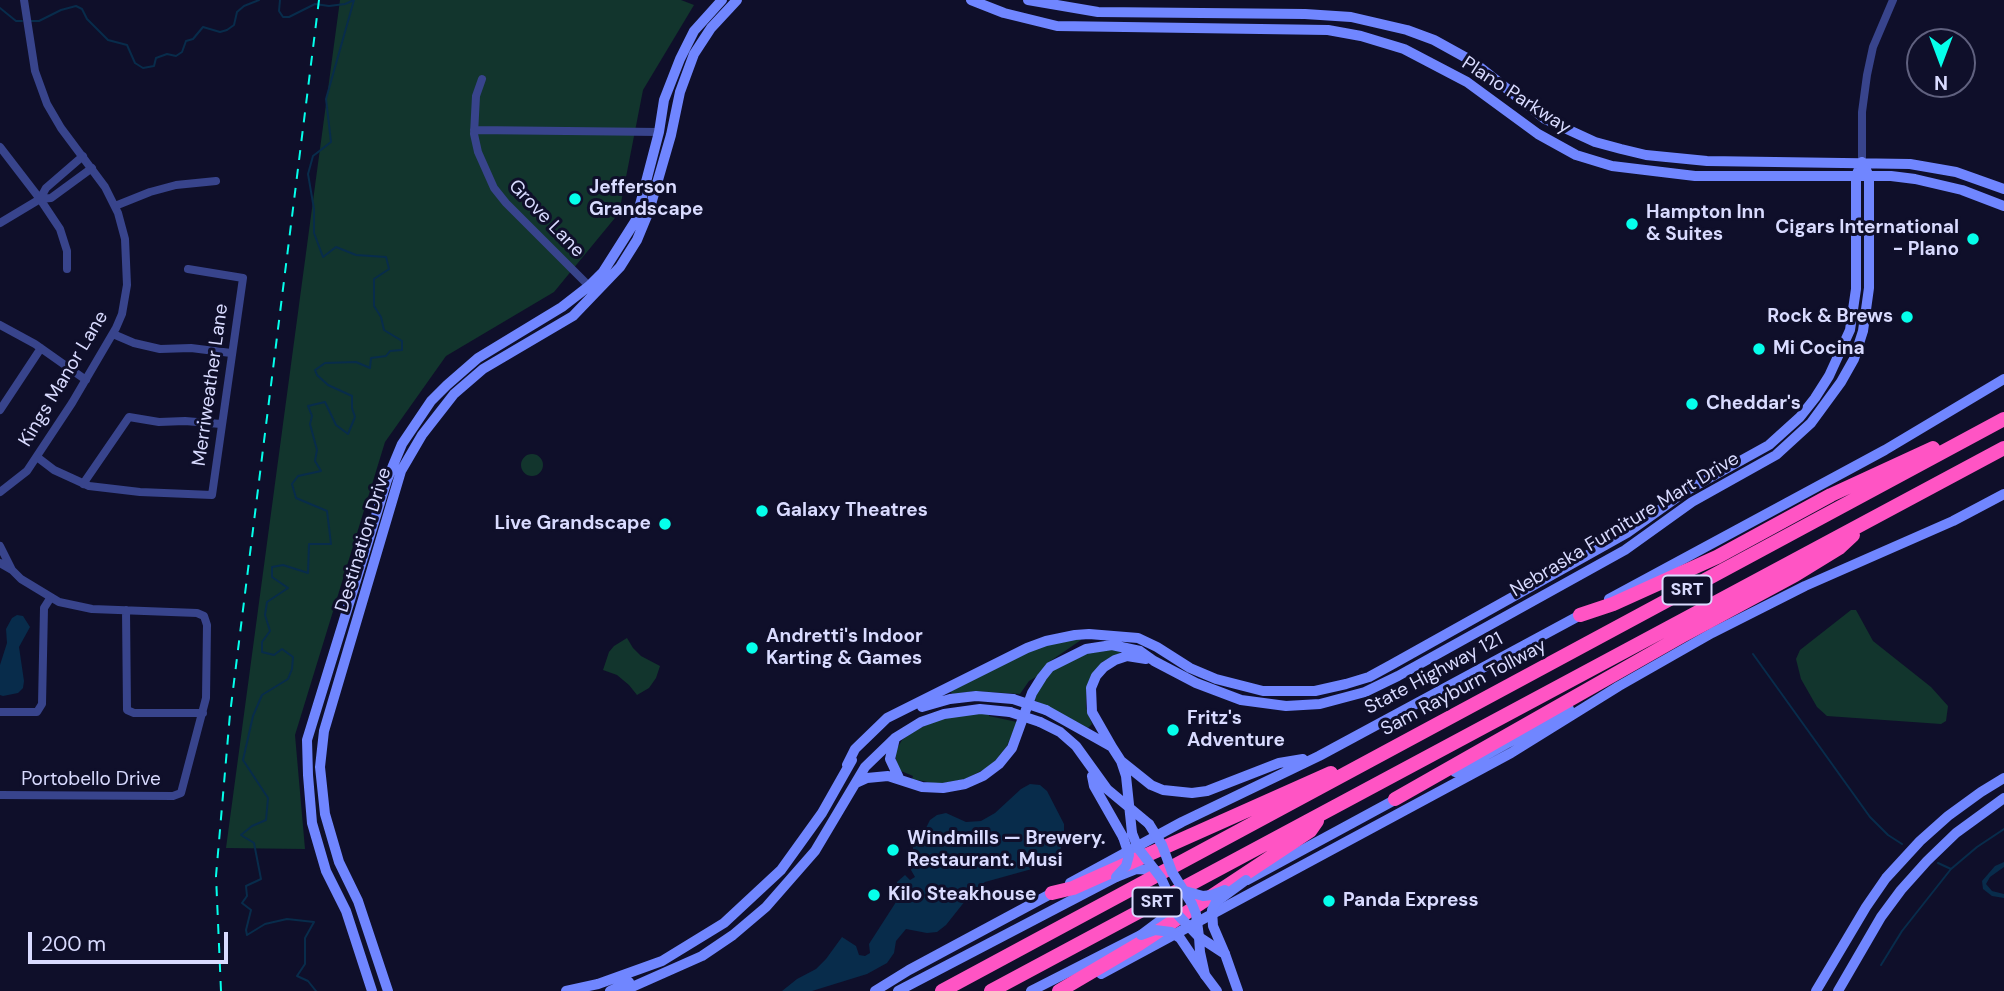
<!DOCTYPE html>
<html>
<head>
<meta charset="utf-8">
<style>
  body { margin:0 }
  #map { position:relative; width:2004px; height:991px; overflow:hidden; background:#0f0f2a; font-family:"DM Sans",sans-serif }
  canvas { display:block }
  .north { position:absolute; left:1906px; top:28px; width:70px; height:70px; box-sizing:border-box; background:#0f0f2a; border:2px solid #60617f; border-radius:50%; rotate:180deg; font-size:19px; font-weight:700; line-height:28px; text-align:center; color:#d9dbff }
  .north::after { content:''; display:block; margin:auto; width:24px; height:32px; background:#05ffeb; clip-path:polygon(50% 0,100% 100%,50% 72%,0 100%) }
  .scale { position:absolute; left:28px; top:932px; width:200px; height:32px; box-sizing:border-box; border:4px solid #d9dbff; border-top:0; padding-left:9px; font-size:21px; line-height:24px; white-space:nowrap; color:#d9dbff; -webkit-text-stroke:5px #0f0f2a; paint-order:stroke }
</style>
</head>
<body>
<div id="map">
<canvas width="2004" height="991"></canvas>
<div class="north">N</div>
<div class="scale">200 m</div>
</div>
<script>
const c = document.querySelector('canvas').getContext('2d');
c.lineJoin = 'round';
function fillPath(path, color) { c.fillStyle = color; c.fill(path, 'evenodd'); }
const shape = rows => new Path2D(rows.map(r => 'M' + r).join(''));
function trace(path, color, width, dash) { c.strokeStyle = color; c.lineWidth = width; c.lineCap = dash ? 'butt' : 'round'; c.setLineDash(dash || []); c.stroke(path); }
function write(font, color, halo, rows, align = 'center') {
  c.font = font + ' "DM Sans",sans-serif'; c.lineWidth = 6; c.setLineDash([]); c.textBaseline = 'middle'; c.strokeStyle = halo; c.fillStyle = color; for (const [text, x, y, turn = 0] of rows) {
    c.save(); c.translate(x, y); c.rotate((+turn || 0) * Math.PI / 180); c.textAlign = isNaN(turn) ? turn : align; if (halo) c.strokeText(text, 0, 0); c.fillText(text, 0, 0); c.restore();
  }
}
fillPath(shape([
  [340,0,681,0,694,5,643,90,619,213,554,292,446,356,385,442,295,735,305,849,226,848],
  '521 465a11 11 0 1 1 22 0a11 11 0 1 1-22 0Z',
  [1851,610,1856,610,1873,641,1931,687,1948,706,1946,721,1941,724,1827,716,1817,707,1801,679,1796,659,1800,650],
  [627,638,633,648,641,656,660,666,656,678,649,688,637,695,629,685,617,675,603,670,609,652,614,646],
  [1081,638,1081,640,1049,662,1036,677,1029,681,1020,694,975,691,952,694,950,690,1031,649],
  [1120,648,1120,653,1102,662,1086,690,1086,708,1092,724,1088,728,1034,700,1038,690,1053,670,1083,653],
  [967,714,989,714,989,716,1017,722,1007,746,991,766,965,779,938,784,912,779,913,776,901,771,897,766,895,752,902,740,916,730,937,720]
]), '#12352d');
fillPath(shape([
  [17,615,23,616,30,627,19,647,24,681,23,688,18,693,3,696,0,695,0,665,7,643,6,629,12,618],
  [1030,784,1040,785,1047,791,1064,824,1064,837,1060,851,1052,860,1039,867,985,882,973,891,946,925,937,932,927,933,906,929,896,941,894,953,887,963,867,974,812,991,782,991,797,979,816,969,826,959,842,937,856,946,859,955,865,956,870,953,869,944,896,902,900,902,903,899,902,896,896,894,897,882,905,875,910,880,915,877,911,870,914,837,926,828,930,820,937,815,946,813,966,822,981,821,995,813,1021,789],
  [2004,862,2004,867,1990,877,1986,884,1992,891,2004,894,2004,898,1992,896,1983,889,1982,881,1995,866]
]), '#082c4b');
trace(shape([
  [280,0,279,11,283,17,289,17,315,4,329,6,345,4,354,0],
  [0,8,16,21,22,21],
  [31,21,39,21,61,10,76,6,82,9,87,19,108,40,127,45,135,63,143,68,154,66,156,58,167,54,176,56,182,52,186,41,193,39,203,27,220,32,227,30,234,25,237,12,244,6,259,0],
  [1753,654,1870,817,1888,835,1902,844],
  [1938,863,1951,869],
  [1881,965,1902,931,1951,869,1977,847,2004,829],
  [316,991,308,981,297,976,305,964,305,938,314,922,287,919,265,924,247,935,246,930,251,910,242,903,247,896,246,886,261,879,254,843,241,835,252,826,266,820,268,798,243,760,253,716,262,695,288,679,292,669,293,657,282,649,274,655,262,652,262,642,270,631,265,615,267,602,288,588,272,577,272,567,283,565,308,573,309,544,331,544,327,511,296,498,292,484,298,476,321,471,315,461,317,450,310,424,312,416,308,406,325,402,336,425,348,434,355,417,352,408,352,396,328,385,317,375,315,370,325,363,356,362,370,368,371,358,386,356,390,351,402,350,402,341,384,330,381,317,374,306,374,279,389,269,386,257,356,255,336,247,323,257,314,233,314,209,308,174,313,156,331,142,326,99,354,0]
]), '#082c4b', 2);
trace(shape([
  [482,79,476,96,474,134,478,152,494,188,506,203,592,289],
  [474,130,659,132],
  [0,147,40,199,60,229,67,251,67,269],
  [1862,162,1862,112,1867,75,1873,47,1893,0],
  [40,199,51,198,92,168],
  [115,206,150,192,176,185,216,181],
  [0,223,40,199,46,188,83,156],
  [0,325,35,344,86,380],
  [113,334,134,343,160,349,191,348,231,353],
  [0,410,41,348],
  [37,457,54,470,89,486,140,492,212,495,243,278,188,269],
  [83,484,129,417,159,422,185,421,221,424],
  [0,492,27,471,72,403,116,328,122,314,127,285,125,239,118,213,105,187,61,128,47,104,35,71,24,0],
  [0,546,12,570,0,563],
  [126,610,127,710,134,713,203,713],
  [0,712,37,712,42,704,44,608,51,597],
  [0,795,173,796,181,793,206,698,207,625,204,616,197,613,92,609,59,602,21,579,12,570]
]), '#38448c', 8);
trace(shape([
  [971,0,1004,13,1057,26,1328,30,1361,36,1404,49,1467,82,1538,134,1576,155,1612,166,1695,176,1891,176,1915,179,1962,190,2004,206],
  [1028,0,1098,12,1305,14,1351,17,1407,30,1434,40,1472,61,1545,119,1595,142,1621,149,1646,155,1707,161,1910,164,1956,172,2004,189],
  [1609,599,1885,450,2004,379],
  [922,707,950,699,976,696,1013,699],
  [1046,710,1112,747,1121,761,1126,776,1132,833],
  [1040,722,1060,732,1076,746,1107,789,1149,824],
  [895,738,890,759,899,778],
  [1112,747,1092,712,1091,688,1096,676,1104,667,1115,660,1127,656,1146,659],
  [1121,761,1151,785,1163,790,1192,793,1207,791,1279,763,1303,759],
  [847,765,855,749,887,718,1027,648,1046,641,1075,635,1089,634,1138,638,1157,647,1190,668,1216,679,1263,691,1315,691,1346,684,1369,677,1391,665,1627,533,1686,491,1769,445,1800,417,1815,398,1829,376,1850,330,1856,289,1856,176,1862,162],
  [1455,772,1569,709],
  [1092,776,1094,786,1123,837],
  [856,783,867,778,888,776,922,787,943,788,965,784,983,776,999,764,1012,748,1032,693,1042,677,1050,667,1086,649,1112,645,1140,651,1154,661,1196,683,1241,700,1286,706,1320,704,1365,692,1398,676,1625,550,1692,502,1776,455,1811,423,1841,382,1854,359,1863,331,1869,288,1869,176,1862,162],
  [1247,880,1402,796],
  [1070,883,1182,822,1319,756,1586,612],
  [1199,937,1225,954,1238,991],
  [1199,937,1200,952,1205,975,1217,991],
  [1101,974,1511,753,1619,686,1712,633,1805,586,1953,521,2004,494],
  [372,991,346,911,326,871,312,823,308,775,307,740,387,480,402,444,431,401,447,385,478,358,562,307,589,286,603,272,636,220,659,132,664,100,680,59,694,31,722,0],
  [388,991,358,901,339,862,325,814,320,767,324,731,401,471,422,435,454,394,483,369,573,316,620,267,637,240,649,211,671,135,680,92,694,54,711,28,737,0],
  [566,991,598,984,662,961,724,923,781,870,822,813,852,760],
  [610,991,629,982],
  [623,991,702,956,733,935,766,907,815,851,865,767,895,738,921,722,944,714,980,709,1010,712],
  [875,991,909,970,1056,891],
  [898,991,1116,877,1136,869,1155,870],
  [1031,991,1141,935,1161,920,1170,899],
  [1816,991,1866,907,1886,878,1920,841,1948,816,1981,792,2004,778],
  [1838,991,1881,917,1901,890,1927,861,1956,833,2004,798]
]), '#7086ff', 10);
trace(shape([
  [1580,615,1613,604,1717,557,1831,495,1933,448],
  [1395,799,1682,636,1795,575,1839,548,1853,535],
  [1052,893,1073,888,1331,773],
  [942,991,2004,419],
  [991,991,2004,448],
  [1059,991,1139,944,1310,831,1317,821]
]), '#ff54c4', 14);
trace(shape([
  [221,991,216,876,230,714,319,0]
]), '#05ffeb', 2, [10, 9]);
trace(shape([
  [1013,699,1046,710],
  [1010,712,1040,722],
  [1149,824,1162,845,1172,872,1192,904,1196,914,1199,937],
  [1132,833,1138,848,1161,878,1178,915,1199,937],
  [1116,877,1126,866,1129,855,1123,837],
  [1185,891,1203,896,1212,895,1225,890],
  [1141,935,1155,930,1171,932,1180,938,1205,975],
  [1225,954,1213,926,1212,910,1216,902,1246,880]
]), '#7086ff', 10);
for (const [x, y, r, color] of [
  [575,199,7,"#05ffeb"],
  [1632,224,7,"#05ffeb"],
  [1973,239,7,"#05ffeb"],
  [1907,317,7,"#05ffeb"],
  [1759,349,7,"#05ffeb"],
  [1692,404,7,"#05ffeb"],
  [762,511,7,"#05ffeb"],
  [665,524,7,"#05ffeb"],
  [752,648,7,"#05ffeb"],
  [1173,730,7,"#05ffeb"],
  [893,850,7,"#05ffeb"],
  [874,895,7,"#05ffeb"],
  [1329,901,7,"#05ffeb"]
]) { const dot = new Path2D(); dot.arc(x, y, r, 0, 2 * Math.PI); c.fillStyle = color; c.fill(dot); trace(dot, '#0f0f2a', 2.5); }
for (const [x, y, w] of [
  [1687,590,49],
  [1157,902,49]
]) { const box = new Path2D(); box.roundRect(x - w / 2, y - 14.5, w, 29, 5); c.fillStyle = '#0f0f2a'; c.fill(box); trace(box, '#d9dbff', 2); }
write('bold 18px', '#d9dbff', null, [
  ["SRT",1687,590],
  ["SRT",1157,902]
]);
write('19px', '#d9dbff', '#0f0f2a', [
  ["Plano Parkway",1516,96,33],
  ["Grove Lane",546,219,46],
  ["Kings Manor Lane",64,379,-59],
  ["Merriweather Lane",211,385,-82],
  ["Nebraska Furniture Mart Drive",1625,525,-31],
  ["Destination Drive",364,540,-73],
  ["State Highway 121",1434,674,-28],
  ["Sam Rayburn Tollway",1464,688,-28],
  ["Portobello Drive",91,780]
]);
write('bold 19px', '#d9dbff', '#0f0f2a', [
  ["Jefferson",589,188],
  ["Grandscape",589,210],
  ["Hampton Inn",1646,213],
  ["& Suites",1646,235],
  ["Cigars International",1959,228,"right"],
  ["- Plano",1959,250,"right"],
  ["Rock & Brews",1893,317,"right"],
  ["Mi Cocina",1773,349],
  ["Cheddar's",1706,404],
  ["Galaxy Theatres",776,511],
  ["Live Grandscape",651,524,"right"],
  ["Andretti's Indoor",766,637],
  ["Karting & Games",766,659],
  ["Fritz's",1187,719],
  ["Adventure",1187,741],
  ["Windmills — Brewery.",907,839],
  ["Restaurant. Musi",907,861],
  ["Kilo Steakhouse",888,895],
  ["Panda Express",1343,901]
], 'left');
</script>
</body>
</html>
